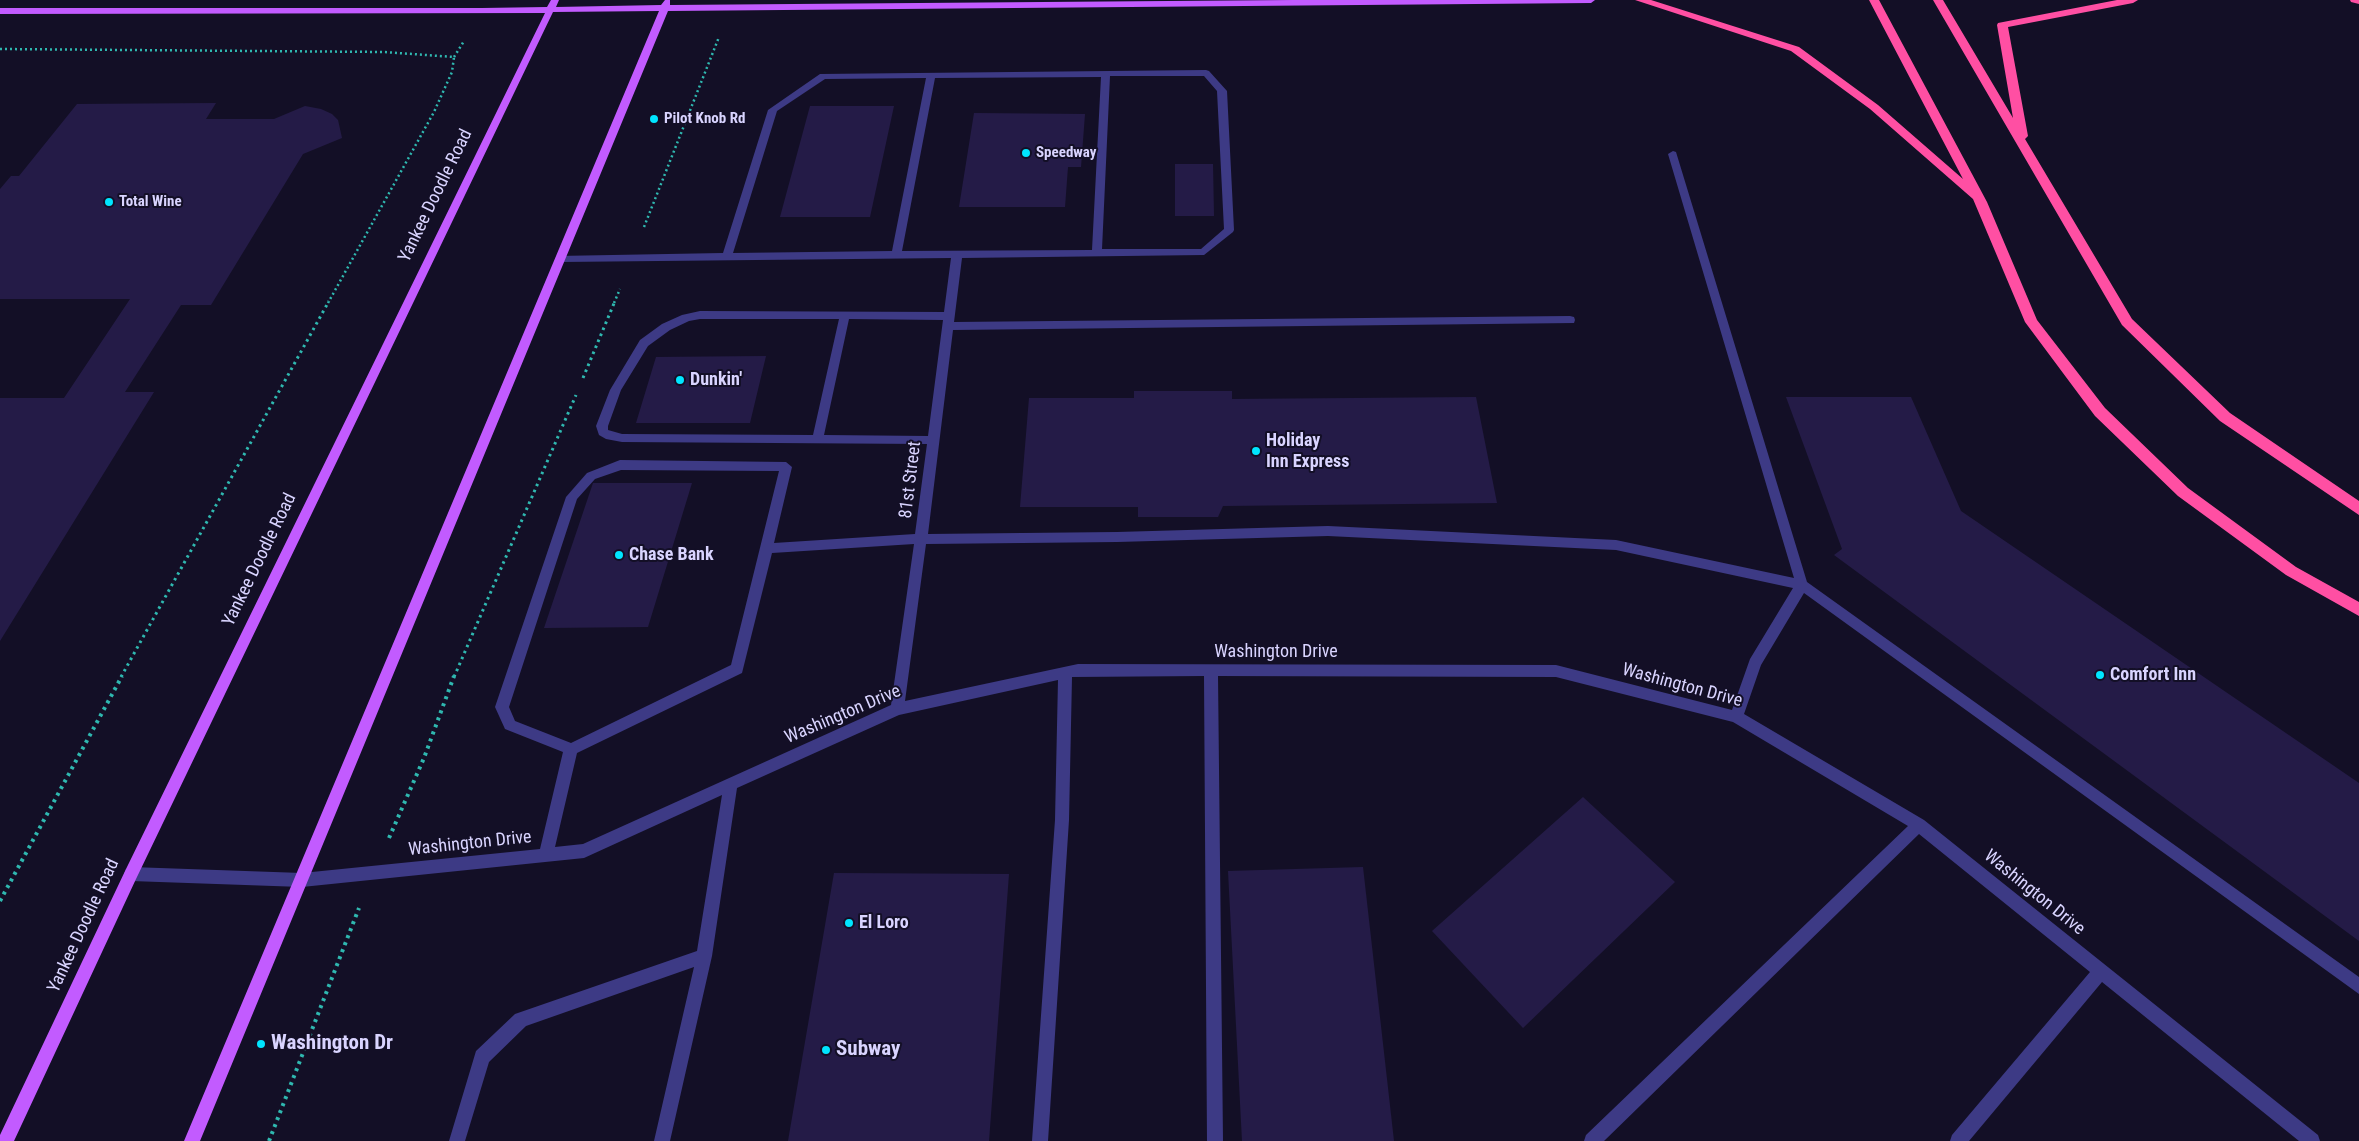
<!DOCTYPE html>
<html>
<head>
<meta charset="utf-8">
<style>
  body { margin:0 }
  canvas { display:block; background:#130f26 }
</style>
</head>
<body>
<canvas width="2359" height="1141"></canvas>
<script>
const c = document.querySelector('canvas').getContext('2d');
c.lineJoin = 'round';
function fillPath(path, color) { c.fillStyle = color; c.fill(path, 'evenodd'); }
const shape = rows => new Path2D(rows.map(r => 'M' + r).join(''));
function trace(path, color, width, dash) { c.strokeStyle = color; c.lineWidth = width; c.lineCap = dash ? 'butt' : 'round'; c.setLineDash(dash || []); c.stroke(path); }
function write(font, color, halo, rows, align = 'center') {
  c.font = font + ' "Roboto Condensed",sans-serif'; c.lineWidth = 4; c.setLineDash([]); c.textBaseline = 'middle'; c.strokeStyle = halo; c.fillStyle = color; for (const [text, x, y, turn = 0] of rows) {
    c.save(); c.translate(x, y); c.rotate((+turn || 0) * Math.PI / 180); c.textAlign = isNaN(turn) ? turn : align; if (halo) c.strokeText(text, 0, 0); c.fillText(text, 0, 0); c.restore();
  }
}
fillPath(shape([
  [216,103,206,119,274,119,305,106,321,109,332,114,338,120,342,138,303,154,211,305,181,305,125,392,154,392,0,641,0,398,64,398,130,299,0,299,0,189,11,176,19,176,77,104],
  [810,106,894,106,870,217,780,217],
  [974,113,1085,114,1081,167,1068,167,1065,207,959,207],
  [1175,164,1213,164,1214,216,1175,216],
  [766,356,750,423,636,423,656,357],
  [1134,391,1232,391,1232,399,1476,397,1497,503,1223,506,1218,517,1138,517,1138,507,1020,507,1029,398,1134,398],
  [1786,397,1911,397,1961,511,2359,783,2359,941,1834,555,1842,549],
  [593,483,692,483,648,627,544,628],
  [1583,797,1675,882,1523,1028,1432,931],
  [1363,867,1394,1141,1242,1141,1228,871],
  [834,873,1009,874,989,1141,788,1141]
]), '#241b47');
trace(shape([
  [0,49,384,52,454,57,452,72,434,112,328,303],
  [454,57,464,41],
  [644,227,719,37],
  [614,303,620,289]
]), '#2fb8b0', 2.5, [2, 3]);
trace(shape([
  [583,378,615,301],
  [121,677,329,301],
  [454,677,576,395]
]), '#2fb8b0', 3, [2.5, 4]);
trace(shape([
  [389,838,424,758,454,676],
  [0,901,122,676],
  [269,1141,359,908]
]), '#2fb8b0', 4, [3, 4.5]);
fillPath(shape([
  [1206,70,1209,71,1227,91,1234,230,1233,232,1204,255,962,258,954,322,1570,316,1574,317,1575,320,1574,323,953,330,928,534,1117,532,1328,526,1616,540,1794,578,1668,154,1673,151,1676,152,1807,582,2359,977,2359,994,1804,593,1761,665,1744,714,1924,820,2318,1135,2320,1141,2299,1141,2102,982,1969,1141,1950,1141,1952,1135,2090,972,1919,834,1604,1141,1584,1141,1586,1135,1908,826,1733,722,1556,677,1218,676,1223,1141,1207,1141,1204,676,1072,677,1069,820,1048,1141,1032,1141,1055,820,1058,680,899,715,737,788,712,956,670,1141,654,1141,694,967,526,1026,489,1062,465,1141,449,1141,476,1051,515,1014,697,951,722,795,584,858,302,887,131,881,126,879,124,874,126,869,131,867,302,873,540,849,563,752,505,729,495,707,566,497,587,473,620,460,786,462,792,467,774,543,915,534,927,444,622,442,606,439,599,435,596,426,610,390,640,340,662,324,682,315,700,311,944,312,951,258,561,262,556,258,557,256,723,253,768,110,820,74,1206,70],
  [1110,76,1204,76,1217,91,1224,229,1201,249,1102,249,1110,76],
  [1101,77,1092,250,902,251,935,78,1101,77],
  [926,78,892,251,733,253,777,111,825,79,926,78],
  [700,319,839,319,813,435,622,434,608,430,608,426,621,390,648,346,670,330,689,321,700,319],
  [849,319,943,320,928,436,824,435,849,319],
  [621,470,779,471,731,665,571,743,515,721,509,707,577,499,595,479,621,470],
  [1328,536,1616,550,1793,588,1750,659,1732,710,1556,665,1078,664,905,701,926,544,1117,542,1328,536],
  [914,544,891,705,583,844,555,847,577,753,742,673,772,553,914,544]
]), '#3d3a85');
fillPath(shape([
  [551,0,559,0,556,7,661,5,665,0,670,0,670,5,1292,0,1595,0,1591,3,668,11,200,1141,184,1141,659,11,553,12,136,879,14,1141,0,1141,0,1135,126,869,545,13,0,14,0,8,482,8,547,7,551,0]
]), '#c25bff');
fillPath(shape([
  [1635,0,1651,0,1799,47,1878,105,1963,179,1869,0,1879,0,1987,202,2037,320,2105,408,2188,488,2296,567,2359,602,2359,616,2286,575,2178,496,2095,416,2025,322,1973,199,1870,109,1791,51,1635,0],
  [1933,0,1943,0,2013,118,1997,25,1998,23,2117,0,2138,0,2133,3,2008,27,2028,136,2025,139,2132,319,2230,413,2359,501,2359,515,2220,421,2122,325,1933,0],
  [2350,0,2359,0,2359,4,2351,2,2350,0]
]), '#ff4fa3');
for (const [x, y, r, color] of [
  [654,119,5,"#00e5ff"],
  [1026,153,5,"#00e5ff"],
  [109,202,5,"#00e5ff"],
  [680,380,5,"#00e5ff"],
  [1256,451,5,"#00e5ff"],
  [619,555,5,"#00e5ff"],
  [2100,675,5,"#00e5ff"],
  [849,923,5,"#00e5ff"],
  [261,1044,5,"#00e5ff"],
  [826,1050,5,"#00e5ff"]
]) { const dot = new Path2D(); dot.arc(x, y, r, 0, 2 * Math.PI); c.fillStyle = color; c.fill(dot); trace(dot, '#130f26', 2); }
write('bold 15px', '#d9d4ff', '#130f26', [
  ["Pilot Knob Rd",664,119],
  ["Speedway",1036,153],
  ["Total Wine",119,202]
], 'left');
write('18px', '#d9d4ff', '#130f26', [
  ["Yankee Doodle Road",436,196,-64],
  ["81st Street",911,480,-83],
  ["Yankee Doodle Road",260,560,-64],
  ["Washington Drive",1276,652],
  ["Washington Drive",1682,686,15],
  ["Washington Drive",843,715,-23],
  ["Washington Drive",470,844,-6],
  ["Washington Drive",2034,893,39],
  ["Yankee Doodle Road",84,926,-65]
]);
write('bold 18px', '#d9d4ff', '#130f26', [
  ["Dunkin'",690,380],
  ["Holiday",1266,441],
  ["Inn Express",1266,462],
  ["Chase Bank",629,555],
  ["Comfort Inn",2110,675],
  ["El Loro",859,923]
], 'left');
write('bold 21px', '#d9d4ff', '#130f26', [
  ["Washington Dr",271,1044],
  ["Subway",836,1050]
], 'left');
</script>
</body>
</html>
